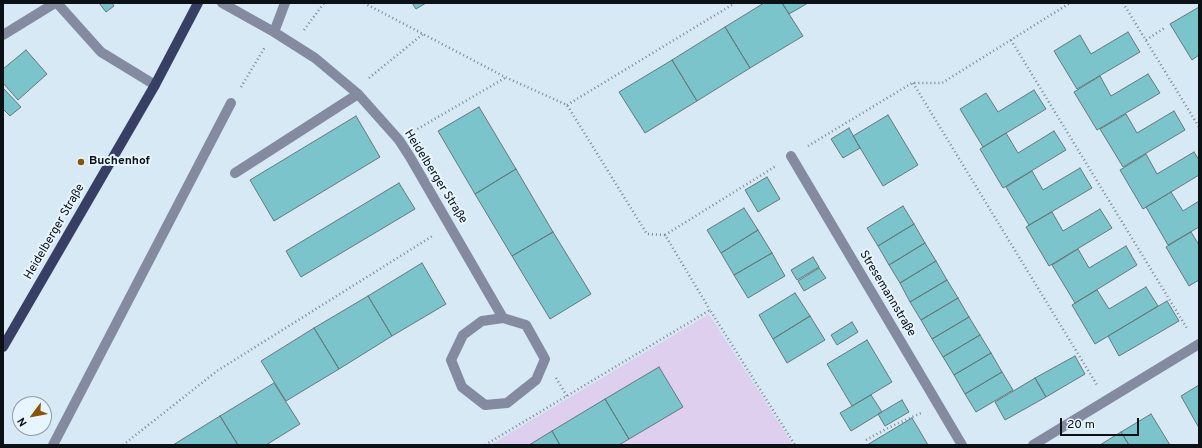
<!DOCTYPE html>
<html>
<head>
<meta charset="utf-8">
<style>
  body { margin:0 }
  #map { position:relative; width:1202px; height:448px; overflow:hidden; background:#d7e9f5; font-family:Overpass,sans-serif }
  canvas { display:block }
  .frame { position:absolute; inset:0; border:4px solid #0b1115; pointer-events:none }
  .north { position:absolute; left:12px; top:396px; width:40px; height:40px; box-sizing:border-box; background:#e7f5ff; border:1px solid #8f9aa1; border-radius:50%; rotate:238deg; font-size:11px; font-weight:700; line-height:16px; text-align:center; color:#0b1115 }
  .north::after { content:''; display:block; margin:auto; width:14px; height:18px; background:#8a5405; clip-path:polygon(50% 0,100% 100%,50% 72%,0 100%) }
  .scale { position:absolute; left:1060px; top:418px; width:79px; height:18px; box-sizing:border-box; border:2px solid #0b1115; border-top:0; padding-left:5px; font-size:12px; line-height:14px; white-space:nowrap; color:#0b1115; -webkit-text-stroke:3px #e7f5ff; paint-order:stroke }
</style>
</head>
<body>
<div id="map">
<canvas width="1202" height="448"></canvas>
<div class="frame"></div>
<div class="north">N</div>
<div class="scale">20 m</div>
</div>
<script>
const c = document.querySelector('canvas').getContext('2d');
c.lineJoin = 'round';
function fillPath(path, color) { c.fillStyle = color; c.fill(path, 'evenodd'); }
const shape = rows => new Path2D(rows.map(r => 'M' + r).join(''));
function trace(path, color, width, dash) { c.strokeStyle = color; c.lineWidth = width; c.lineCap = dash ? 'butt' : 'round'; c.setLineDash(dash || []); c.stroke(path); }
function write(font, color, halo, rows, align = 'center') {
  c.font = font + ' Overpass,sans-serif'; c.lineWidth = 4; c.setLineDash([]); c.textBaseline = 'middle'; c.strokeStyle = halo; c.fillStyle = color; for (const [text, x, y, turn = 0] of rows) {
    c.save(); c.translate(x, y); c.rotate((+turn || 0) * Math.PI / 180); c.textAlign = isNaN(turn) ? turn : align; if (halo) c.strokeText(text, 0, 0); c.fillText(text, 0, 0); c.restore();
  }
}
fillPath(shape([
  [709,314,792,443,789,445,490,445]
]), '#decfef');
const building = shape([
  [99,3,112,3,114,6,106,12,99,3],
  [412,3,426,3,416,9,412,3],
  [764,3,782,3,803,36,750,68,725,27,764,3],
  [782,3,808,3,789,14,782,3],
  [1199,7,1199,55,1192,60,1170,24,1199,7],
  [725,27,750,68,697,101,672,60,725,27],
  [1128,32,1140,52,1077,89,1054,51,1080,35,1091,54,1128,32],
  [26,50,47,74,18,100,3,83,3,69,26,50],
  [672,60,697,101,645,133,619,92,672,60],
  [1148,74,1160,93,1097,130,1074,92,1100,76,1111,96,1148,74],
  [3,88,21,107,10,116,3,109,3,88],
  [1034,90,1046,109,983,147,960,109,986,93,998,112,1034,90],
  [479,107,516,169,475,194,438,131,479,107],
  [1174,111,1185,130,1123,167,1100,129,1126,114,1137,133,1174,111],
  [888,115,918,165,883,186,853,136,888,115],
  [356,116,380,157,274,221,250,180,356,116],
  [849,128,860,148,843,158,831,139,849,128],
  [1054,131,1066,150,1003,188,980,149,1006,133,1018,153,1054,131],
  [1194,152,1199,160,1199,175,1143,209,1120,170,1146,154,1157,174,1194,152],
  [1080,168,1092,188,1029,225,1006,187,1032,171,1043,190,1080,168],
  [516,169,553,232,512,256,475,194,516,169],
  [767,177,780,199,758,212,745,190,767,177],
  [399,183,415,209,301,277,286,251,399,183],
  [1171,192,1183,211,1199,201,1199,227,1168,245,1146,207,1171,192],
  [903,206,914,224,878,246,867,228,903,206],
  [744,208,758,230,721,253,707,230,744,208],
  [1100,209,1112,228,1049,266,1026,227,1052,212,1063,231,1100,209],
  [914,224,925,243,889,265,878,246,914,224],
  [758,230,772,253,734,275,721,253,758,230],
  [553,232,591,294,550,319,512,256,553,232],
  [1191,232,1199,245,1199,280,1189,286,1166,247,1191,232],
  [925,243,936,261,900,283,889,265,925,243],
  [1126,246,1137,265,1075,303,1052,265,1078,249,1089,268,1126,246],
  [772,253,785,276,748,298,734,275,772,253],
  [813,257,819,267,797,280,791,270,813,257],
  [936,261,947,280,910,302,900,283,936,261],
  [422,263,446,304,392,336,368,296,422,263],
  [819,268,826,278,804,291,798,281,819,268],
  [947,280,958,298,921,320,910,302,947,280],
  [1146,287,1158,306,1095,344,1072,305,1097,290,1109,309,1146,287],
  [795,293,810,316,773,339,759,315,795,293],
  [368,296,392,336,339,369,314,328,368,296],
  [958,298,969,317,932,339,921,320,958,298],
  [1167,301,1179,321,1119,356,1108,336,1167,301],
  [810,316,825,340,787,363,773,339,810,316],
  [969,317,980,335,943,357,932,339,969,317],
  [852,322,858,332,837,345,831,335,852,322],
  [314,328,339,369,286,401,261,361,314,328],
  [980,335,991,353,954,375,943,357,980,335],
  [867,340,892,382,852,406,827,364,867,340],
  [991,353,1002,372,965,394,954,375,991,353],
  [1075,356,1085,374,1046,397,1035,378,1075,356],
  [659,367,683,407,629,439,605,399,659,367],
  [1002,372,1013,390,976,412,965,394,1002,372],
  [1035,378,1046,397,1005,420,995,402,1035,378],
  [274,383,300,424,266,445,238,445,220,416,274,383],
  [1199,385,1199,428,1181,396,1199,385],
  [871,395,882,412,851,431,840,413,871,395],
  [605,399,629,439,619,445,560,445,552,431,605,399],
  [902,400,909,412,885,426,878,414,902,400],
  [1151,414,1170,445,1129,445,1121,432,1151,414],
  [220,416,238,445,173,445,220,416],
  [912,418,928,445,867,445,912,418],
  [552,431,560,445,529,445,552,431],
  [1121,432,1129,445,1100,445,1121,432]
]);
fillPath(building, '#7bc4cc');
trace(building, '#64797b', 1);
trace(shape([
  [364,3,505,77,567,105,647,234,665,235,710,310],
  [1123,3,1199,127],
  [304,30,324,3],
  [1011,40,1188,330],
  [1146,40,1166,27],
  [369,78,423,34],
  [913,83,1097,385],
  [241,87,265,47],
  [567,105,735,3],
  [414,131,505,78],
  [808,146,912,83,942,83,1070,3],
  [665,235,776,166],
  [556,378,567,396],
  [866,440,888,428,921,413],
  [123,445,217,371,434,235],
  [485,445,710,310,795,445]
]), '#7b8790', 2.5, [1, 3]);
trace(shape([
  [57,3,101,52,155,85],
  [222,3,274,32,315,58,358,94,399,140,410,157,503,318,526,325,545,359,536,380,507,403,485,405,462,387,451,360,463,335,482,321,503,318],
  [274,32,285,3],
  [3,35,55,3],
  [791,156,962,445],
  [235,173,358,94],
  [53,445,231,103],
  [1033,445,1199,344]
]), '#848aa0', 10);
trace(shape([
  [3,347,155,85,198,3]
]), '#374064', 10);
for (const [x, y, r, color] of [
  [81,162,4,"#8a5405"]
]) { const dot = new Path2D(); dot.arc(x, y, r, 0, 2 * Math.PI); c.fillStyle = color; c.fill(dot); trace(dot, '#e7f5ff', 1.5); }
write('bold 12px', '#0b1115', '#e7f5ff', [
  ["Buchenhof",89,162]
], 'left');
write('12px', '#0b1115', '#e7f5ff', [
  ["Heidelberger Straße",435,177,58],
  ["Heidelberger Straße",55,232,-60],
  ["Stresemannstraße",887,294,59]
]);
</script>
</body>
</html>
